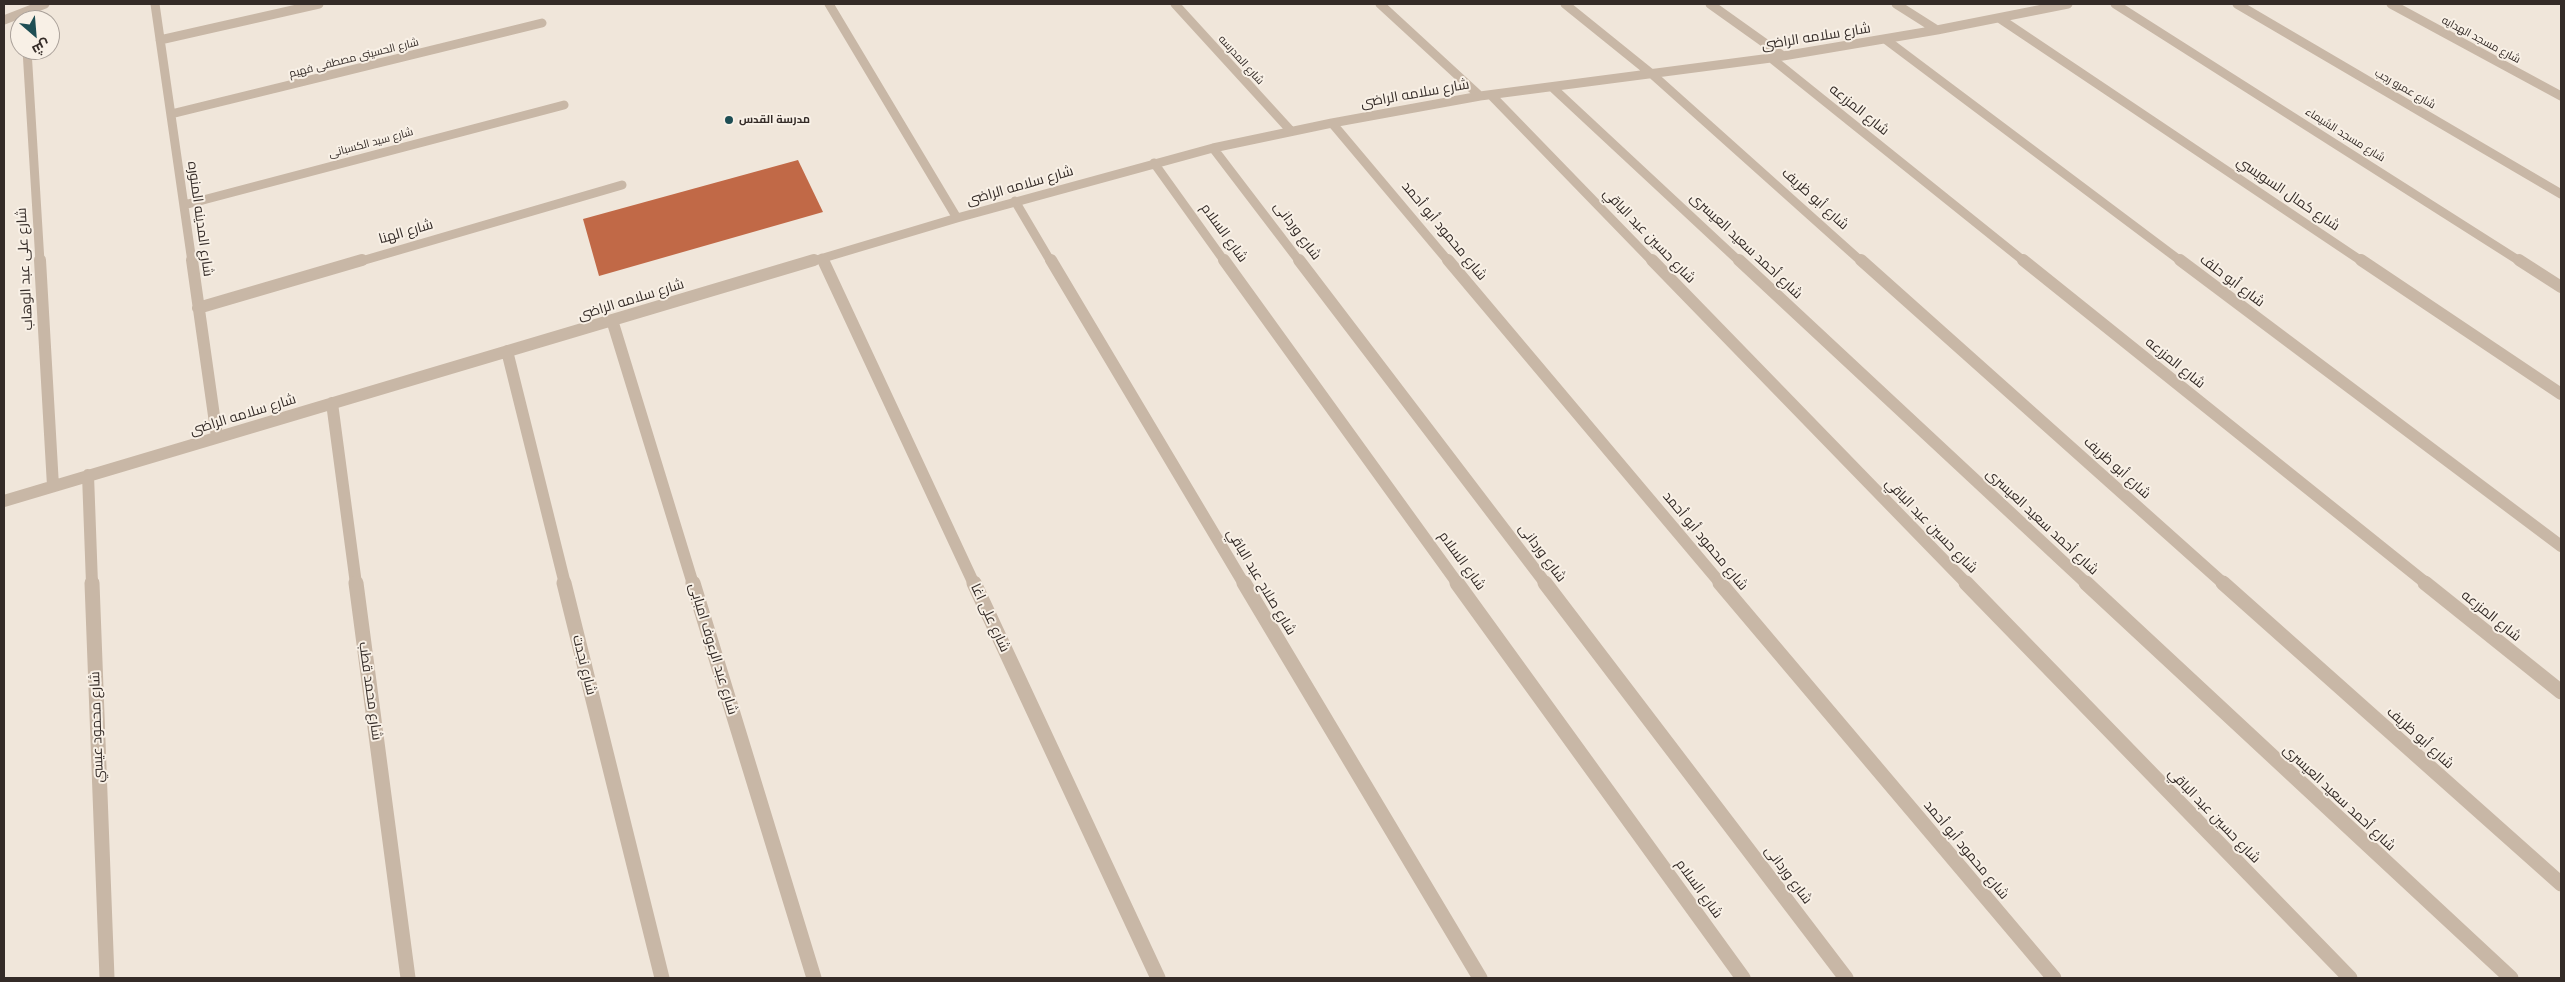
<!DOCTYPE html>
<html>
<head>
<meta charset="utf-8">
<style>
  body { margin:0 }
  #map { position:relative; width:2565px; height:982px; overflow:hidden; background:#f0e6da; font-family:"Noto Sans",Cairo,sans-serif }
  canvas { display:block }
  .frame { position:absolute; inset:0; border:5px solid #342b27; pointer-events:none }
  .north { position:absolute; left:10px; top:10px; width:50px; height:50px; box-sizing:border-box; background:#f8f0e6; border:1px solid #aaa19a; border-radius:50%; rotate:153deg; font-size:14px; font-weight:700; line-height:20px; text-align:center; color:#342b27 }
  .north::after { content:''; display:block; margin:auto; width:18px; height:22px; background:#1e4e54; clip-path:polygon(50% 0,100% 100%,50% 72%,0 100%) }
</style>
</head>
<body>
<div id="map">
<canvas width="2565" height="982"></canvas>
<div class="frame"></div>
<div class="north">ش</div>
</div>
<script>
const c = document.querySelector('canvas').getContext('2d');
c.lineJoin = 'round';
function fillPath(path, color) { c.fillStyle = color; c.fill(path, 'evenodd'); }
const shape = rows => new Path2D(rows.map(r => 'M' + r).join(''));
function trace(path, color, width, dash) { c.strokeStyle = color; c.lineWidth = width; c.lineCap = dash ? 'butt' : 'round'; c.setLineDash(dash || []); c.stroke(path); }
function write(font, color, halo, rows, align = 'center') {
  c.font = font + ' "Noto Sans",Cairo,sans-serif'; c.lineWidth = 4; c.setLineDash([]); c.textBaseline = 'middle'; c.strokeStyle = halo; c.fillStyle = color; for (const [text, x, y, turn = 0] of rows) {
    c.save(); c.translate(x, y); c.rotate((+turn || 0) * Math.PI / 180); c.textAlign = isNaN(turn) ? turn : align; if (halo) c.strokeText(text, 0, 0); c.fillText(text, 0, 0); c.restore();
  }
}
fillPath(shape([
  [798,160,823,212,599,276,583,219]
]), '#c16947');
trace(shape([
  [155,4,192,262],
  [829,4,957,218],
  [1175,4,1291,131],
  [1380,4,1480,96],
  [1565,4,1653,75,1862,262],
  [1710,4,1783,56],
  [1896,4,1937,30],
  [2115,4,2521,262],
  [2237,4,2561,194],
  [2391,4,2561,96],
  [1999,18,2363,262],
  [4,20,45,4],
  [1885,39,2182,262],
  [160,40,319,4],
  [27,50,40,262],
  [1771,58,2025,262],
  [1553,88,1740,262],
  [1491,95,1653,262],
  [171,114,542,23],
  [1332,123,1449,262],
  [1213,148,1300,262],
  [1154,163,1225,262],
  [1015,201,1051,262],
  [184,205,564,105],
  [822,258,824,262],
  [358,262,622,185],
  [810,262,957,218,1213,148,1332,123,1480,96,1771,58,1937,30,2068,4]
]), '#c8b7a6', 9);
trace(shape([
  [40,260,53,486],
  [192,260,217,437],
  [823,260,974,584],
  [1051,260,1244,584],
  [1224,260,1458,584],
  [1299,260,1546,584],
  [1448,260,1721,584],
  [1652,260,1967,584],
  [1739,260,2087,584],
  [1861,260,2224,584],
  [2023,260,2427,584],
  [2180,260,2561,546],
  [2361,260,2561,394],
  [2519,260,2561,287],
  [198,308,362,260],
  [612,320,693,584],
  [507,351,565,584],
  [332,403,356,584],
  [88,475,92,584],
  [4,501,814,260]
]), '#c8b7a6', 12);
trace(shape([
  [92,583,107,978],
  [356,583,408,978],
  [564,583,662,978],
  [693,583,814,978],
  [974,583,1158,978],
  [1244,583,1480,978],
  [1457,583,1743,978],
  [1545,583,1846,978],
  [1720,583,2054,978],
  [1966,583,2350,978],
  [2086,583,2511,978],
  [2223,583,2561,884],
  [2425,583,2561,692]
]), '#c8b7a6', 15);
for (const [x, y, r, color] of [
  [729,120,5,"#1e4e54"]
]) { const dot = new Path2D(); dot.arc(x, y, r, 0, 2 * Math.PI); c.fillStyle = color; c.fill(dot); trace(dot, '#f8f0e6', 2); }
write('11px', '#342b27', '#f8f0e6', [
  ["شارع مسجد الهدايه",2481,40,28],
  ["شارع الحسينى مصطفى فهيم",354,58,-14],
  ["شارع المدرسه",1241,60,48],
  ["شارع عمرو رجب",2405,89,30],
  ["شارع مسجد الشيماء",2345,135,32],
  ["شارع سيد الكسبانى",371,143,-15]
]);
write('bold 11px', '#342b27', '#f8f0e6', [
  ["مدرسة القدس",739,120]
], 'left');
write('14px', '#342b27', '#f8f0e6', [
  ["شارع سلامه الراضى",1816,37,-9],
  ["شارع سلامه الراضى",1415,94,-10],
  ["شارع المزرعه",1859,110,39],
  ["شارع سلامه الراضى",1020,186,-16],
  ["شارع كمال السويسي",2288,194,34],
  ["شارع أبو ظريف",1815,199,42],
  ["شارع المدينه المنوره",200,219,82],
  ["شارع وردانى",1297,231,53],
  ["شارع محمود أبو أحمد",1444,231,50],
  ["شارع الهنا",406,232,-16],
  ["شارع السلام",1224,233,54],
  ["شارع حسين عبد الباقي",1649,236,46],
  ["شارع أحمد سعيد العيسرى",1746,246,43],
  ["شارع على عبد الوهاب",25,269,-93],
  ["شارع أبو حلف",2232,281,37],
  ["شارع سلامه الراضى",631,300,-17],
  ["شارع المزرعه",2175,363,39],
  ["شارع سلامه الراضى",243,415,-17],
  ["شارع أبو ظريف",2117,468,42],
  ["شارع أحمد سعيد العيسرى",2042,522,43],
  ["شارع حسين عبد الباقي",1931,526,46],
  ["شارع محمود أبو أحمد",1705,541,50],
  ["شارع وردانى",1542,553,53],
  ["شارع السلام",1462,561,54],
  ["شارع صلاح عبد الباقي",1261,582,59],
  ["شارع المزرعه",2491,616,39],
  ["شارع على اغا",990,618,65],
  ["شارع عبد الرءوف امبابى",713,649,73],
  ["شارع نجدت",584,665,76],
  ["شارع محمد قطب",370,691,82],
  ["شارع محمود عيسي",97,727,-92],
  ["شارع أبو ظريف",2420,738,42],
  ["شارع أحمد سعيد العيسرى",2339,798,43],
  ["شارع حسين عبد الباقي",2214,816,46],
  ["شارع محمود أبو أحمد",1966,850,50],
  ["شارع وردانى",1788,875,53],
  ["شارع السلام",1699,889,54]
]);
</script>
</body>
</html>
